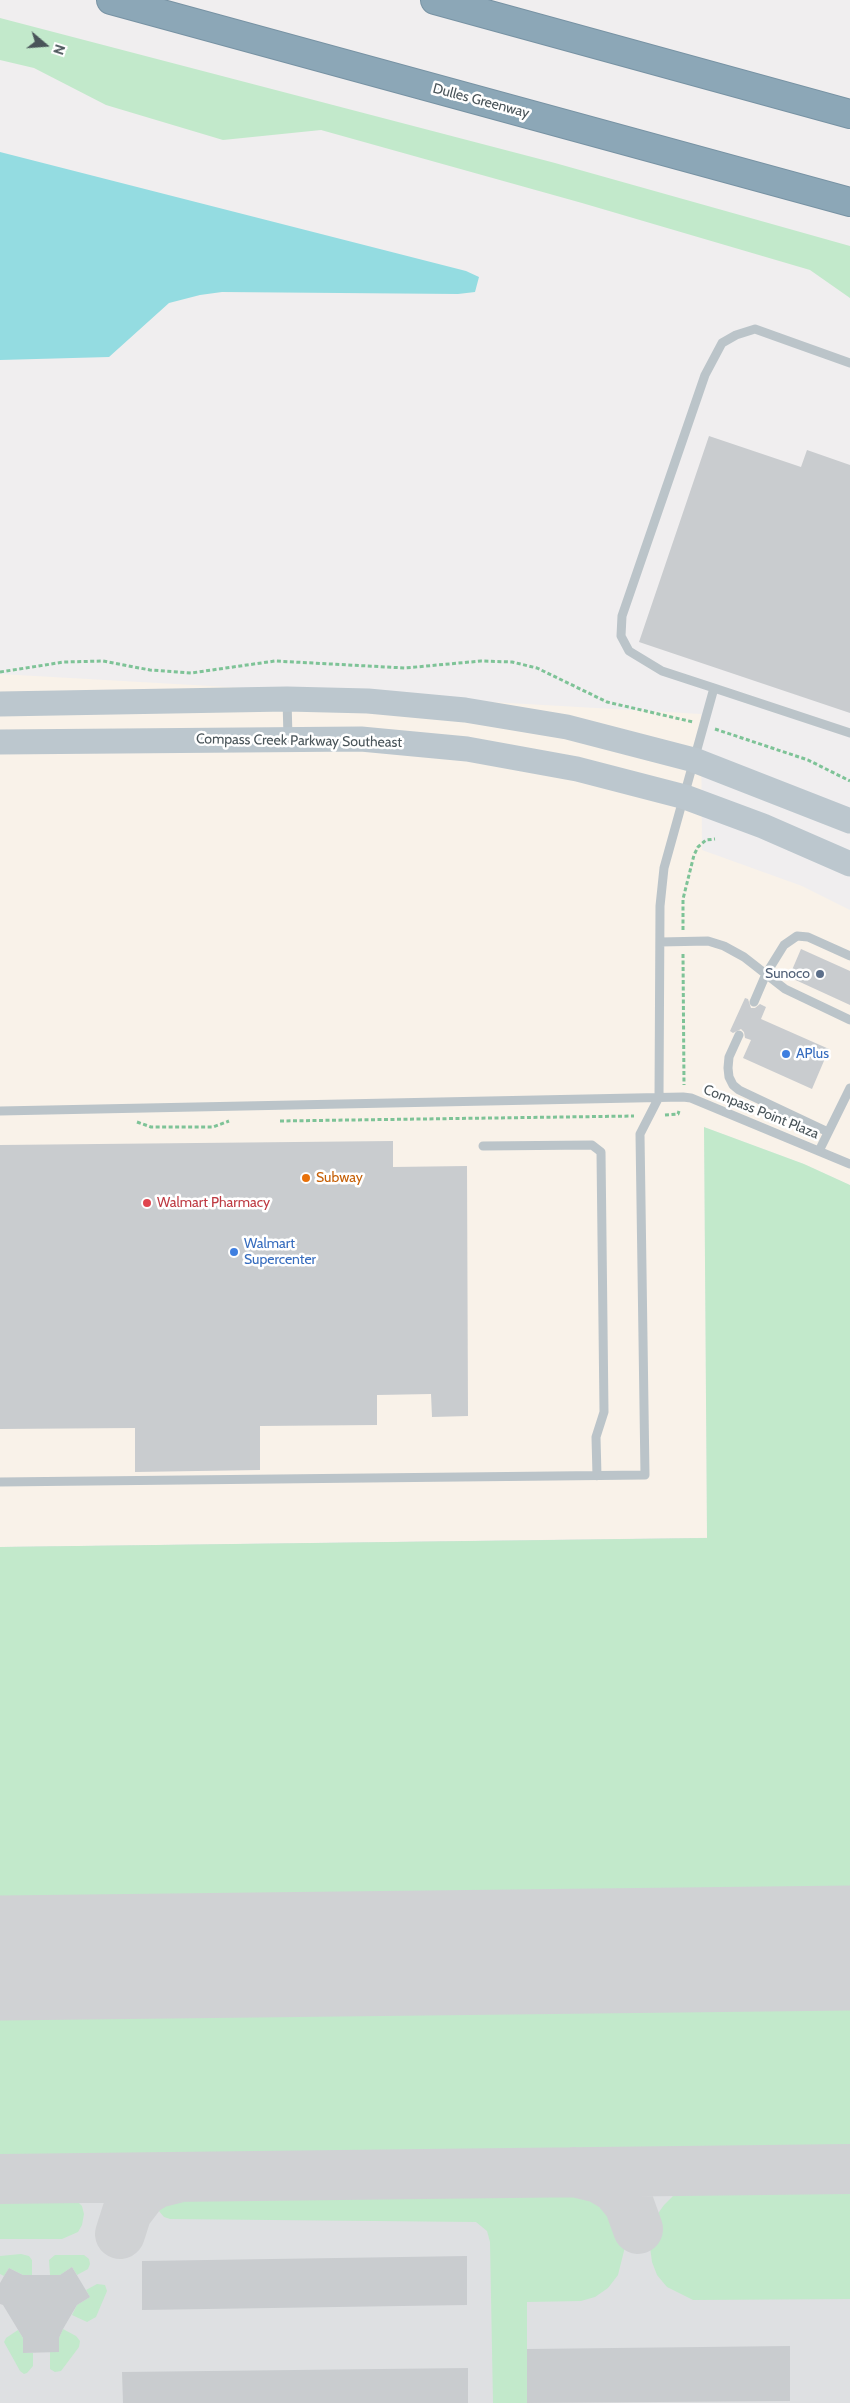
<!DOCTYPE html>
<html>
<head>
<meta charset="utf-8">
<style>
  body { margin:0 }
  #map { position:relative; width:850px; height:2403px; overflow:hidden; background:#f0eeef; font-family:Cabin,sans-serif }
  canvas { display:block }
  .north { position:absolute; left:20px; top:20px; width:50px; height:50px; -webkit-text-stroke:4px #fff; paint-order:stroke; rotate:108deg; font-size:14px; font-weight:700; line-height:20px; text-align:center; color:#495459 }
  .north::after { content:''; display:block; margin:auto; width:18px; height:22px; background:#495459; clip-path:polygon(50% 0,100% 100%,50% 72%,0 100%) }
</style>
</head>
<body>
<div id="map">
<canvas width="850" height="2403"></canvas>
<div class="north">N</div>
</div>
<script>
const c = document.querySelector('canvas').getContext('2d');
c.lineJoin = 'round';
function fillPath(path, color) { c.fillStyle = color; c.fill(path, 'evenodd'); }
const shape = rows => new Path2D(rows.map(r => 'M' + r).join(''));
function trace(path, color, width, dash) { c.strokeStyle = color; c.lineWidth = width; c.lineCap = dash ? 'butt' : 'round'; c.setLineDash(dash || []); c.stroke(path); }
function write(font, color, halo, rows, align = 'center') {
  c.font = font + ' Cabin,sans-serif'; c.lineWidth = 5; c.setLineDash([]); c.textBaseline = 'middle'; c.strokeStyle = halo; c.fillStyle = color; for (const [text, x, y, turn = 0] of rows) {
    c.save(); c.translate(x, y); c.rotate((+turn || 0) * Math.PI / 180); c.textAlign = isNaN(turn) ? turn : align; if (halo) c.strokeText(text, 0, 0); c.fillText(text, 0, 0); c.restore();
  }
}
fillPath(shape([
  [0,674,701,714,702,850,802,886,850,910,850,1185,804,1164,704,1127,707,1538,0,1547]
]), '#f9f2e9');
fillPath(shape([
  [850,1536,850,2403,0,2403,0,1547]
]), '#dee0e2');
fillPath(shape([
  [0,18,555,163,850,246,850,298,810,270,582,203,321,130,223,140,106,105,34,68,0,60],
  [704,1127,804,1164,850,1185,850,1905,0,1916,0,1547,707,1538],
  [850,1988,850,2154,0,2164,0,1997],
  [850,2184,850,2299,693,2300,667,2287,657,2275,652,2262,650,2247,657,2215,664,2205,673,2196,690,2187],
  [551,2188,580,2191,606,2202,621,2220,625,2247,618,2275,608,2288,595,2297,581,2301,527,2302,527,2403,493,2403,490,2242,487,2231,476,2222,170,2219,164,2217,159,2211,161,2197,173,2193],
  [0,2195,59,2195,77,2201,82,2206,84,2214,82,2225,78,2232,62,2239,0,2239],
  [21,2254,29,2256,32,2260,32,2275,23,2275,9,2268,4,2276,0,2274,0,2256],
  [55,2255,84,2255,89,2259,90,2264,88,2269,77,2275,72,2267,60,2275,50,2275,49,2260],
  [97,2284,105,2285,107,2291,96,2317,87,2322,72,2315,77,2305,90,2297,86,2290],
  [63,2329,76,2336,80,2341,79,2347,61,2371,55,2372,50,2369,50,2352,59,2352,59,2338],
  [18,2330,23,2338,23,2353,33,2353,33,2366,27,2373,24,2374,20,2371,4,2342,6,2338]
]), '#c2e9cb');
fillPath(shape([
  [0,152,466,271,479,277,475,292,458,294,222,292,200,295,169,303,109,357,0,360]
]), '#94dce1');
trace(shape([
  [0,1960,11,1958],
  [574,2172,599,2178,616,2188,629,2204,638,2229],
  [0,2179,850,2169],
  [120,2234,127,2212,143,2191,157,2183,181,2177]
]), '#d0d2d4', 50);
trace(shape([
  [0,1958,850,1948]
]), '#d0d2d4', 125);
fillPath(shape([
  [709,436,801,467,807,450,850,465,850,713,639,642],
  [801,949,850,971,850,1005,789,977],
  [745,998,748,999,751,1008,755,1008,760,1004,766,1007,761,1019,829,1049,812,1089,743,1058,751,1040,745,1038,744,1032,741,1029,733,1033,730,1031],
  [393,1141,393,1167,467,1166,468,1416,432,1417,431,1394,377,1395,377,1425,260,1426,260,1470,135,1472,135,1428,0,1429,0,1145],
  [467,2256,467,2305,142,2310,142,2261],
  [72,2267,90,2297,77,2305,63,2329,59,2338,59,2352,23,2353,23,2338,3,2305,0,2304,0,2283,4,2276,9,2268,23,2275,60,2275],
  [790,2346,790,2401,527,2403,527,2349],
  [468,2368,468,2403,123,2403,122,2372]
]), '#c9cccf');
const highway = shape([
  [111,0,850,202],
  [435,0,850,114]
]);
trace(highway, '#7792a3', 30);
trace(shape([
  [0,672,64,662,103,661,150,670,191,673,275,661,405,668,481,661,512,662,537,668,607,702,693,722],
  [715,729,808,760,850,781],
  [683,930,683,899,694,855,698,847,706,840,715,839],
  [683,954,684,1085],
  [665,1115,678,1114,679,1111],
  [280,1121,634,1116],
  [137,1122,151,1127,213,1127,229,1121]
]), '#7ec397', 3, [4, 2.5]);
trace(shape([
  [714,688,850,733],
  [287,699,288,738],
  [660,942,708,941,724,946,744,957,785,989,850,1020],
  [754,1002,766,974,784,945,797,936,808,937,850,956],
  [739,1035,729,1057,728,1068,729,1077,733,1085,739,1090,828,1132],
  [0,1111,683,1097,691,1098,850,1164],
  [483,1146,592,1145,601,1152,604,1412,596,1437,597,1476],
  [819,1151,850,1088],
  [0,1482,645,1475,640,1134,659,1097,660,906,664,868,714,688,662,671,629,651,621,636,622,616,705,375,722,343,736,335,755,329,850,363]
]), '#bbc4c9', 9);
trace(shape([
  [0,704,287,699,368,701,465,710,567,727,694,760,850,821],
  [0,742,361,739,467,749,577,769,685,797,763,826,850,864]
]), '#bcc7ce', 25);
trace(highway, '#8ca7b7', 28);
for (const [x, y, r, color] of [
  [820,974,5,"#5c6f8a"],
  [786,1054,5,"#3f7fe0"],
  [306,1178,5,"#e8710a"],
  [147,1203,5,"#e0444e"],
  [234,1252,5,"#3f7fe0"]
]) { const dot = new Path2D(); dot.arc(x, y, r, 0, 2 * Math.PI); c.fillStyle = color; c.fill(dot); trace(dot, '#fff', 2); }
write('14px', '#495459', '#fff', [
  ["Dulles Greenway",481,101,15],
  ["Compass Creek Parkway Southeast",299,741,1],
  ["Compass Point Plaza",761,1112,22]
]);
write('14px', '#4e5e75', '#fff', [
  ["Sunoco",810,974]
], 'right');
write('14px', '#366cbe', '#fff', [
  ["APlus",796,1054],
  ["Walmart",244,1244],
  ["Supercenter",244,1260]
], 'left');
write('14px', '#c56008', '#fff', [
  ["Subway",316,1178]
], 'left');
write('14px', '#be3a42', '#fff', [
  ["Walmart Pharmacy",157,1203]
], 'left');
</script>
</body>
</html>
